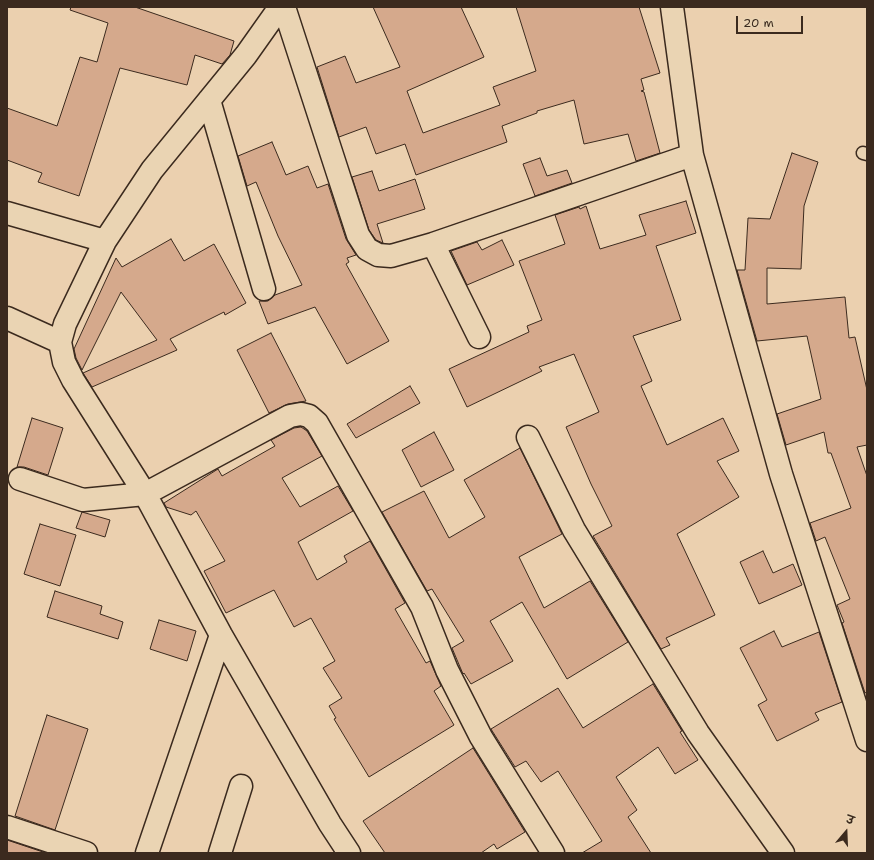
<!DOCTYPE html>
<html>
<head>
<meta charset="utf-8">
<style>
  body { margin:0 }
  #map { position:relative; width:874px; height:860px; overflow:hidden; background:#ebd0af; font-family:"Shantell Sans","Playpen Sans Deva",sans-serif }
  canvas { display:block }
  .frame { position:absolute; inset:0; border:8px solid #3b2a1e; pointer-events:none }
  .north { position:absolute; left:826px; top:812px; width:40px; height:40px; -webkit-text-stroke:3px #ead4b3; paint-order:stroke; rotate:19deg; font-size:11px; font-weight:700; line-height:16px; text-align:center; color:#3b2a1e }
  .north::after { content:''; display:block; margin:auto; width:14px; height:18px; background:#3b2a1e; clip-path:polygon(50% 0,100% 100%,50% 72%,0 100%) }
  .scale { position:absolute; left:736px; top:16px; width:67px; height:18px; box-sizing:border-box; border:2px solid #3b2a1e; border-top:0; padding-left:5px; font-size:12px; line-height:14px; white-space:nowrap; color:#3b2a1e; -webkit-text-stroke:3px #ead4b3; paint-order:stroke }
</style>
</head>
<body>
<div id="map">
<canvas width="874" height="860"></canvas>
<div class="frame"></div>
<div class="north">उ</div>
<div class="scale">20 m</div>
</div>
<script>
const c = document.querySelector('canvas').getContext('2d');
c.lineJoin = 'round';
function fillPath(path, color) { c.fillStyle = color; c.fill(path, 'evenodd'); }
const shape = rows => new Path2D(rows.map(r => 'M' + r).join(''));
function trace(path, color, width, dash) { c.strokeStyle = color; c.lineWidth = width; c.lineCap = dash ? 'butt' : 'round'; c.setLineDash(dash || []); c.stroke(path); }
const building = shape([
  [71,7,135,7,234,41,230,55,222,64,195,55,187,85,120,68,79,196,38,182,42,173,7,160,7,108,57,126,80,57,97,62,108,23,70,10,71,7],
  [373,7,461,7,484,57,407,91,423,133,500,105,493,87,536,71,516,7,639,7,660,73,641,79,644,90,641,91,644,92,660,153,636,161,628,134,584,144,574,100,537,111,537,113,502,126,507,142,416,175,405,144,376,154,366,127,339,137,317,67,345,56,356,83,400,67,373,7],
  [272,142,286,175,308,166,317,188,328,184,346,239,356,255,347,258,349,262,346,264,389,341,347,364,315,307,268,324,259,301,268,301,275,295,302,285,278,236,256,182,247,186,238,156,272,142],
  [792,153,818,162,804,206,801,269,767,268,767,304,845,297,849,338,855,337,867,390,867,445,857,447,867,476,867,692,865,693,842,623,844,622,837,605,850,599,825,537,816,541,810,523,851,508,831,453,828,453,824,432,786,445,777,414,821,399,807,336,757,341,737,270,745,270,748,218,770,219,792,153],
  [540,158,547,176,567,170,572,183,535,196,523,164,540,158],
  [372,171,379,191,415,179,425,209,377,224,383,243,376,240,369,230,352,177,372,171],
  [686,201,696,233,656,246,681,320,633,336,652,381,641,386,667,445,723,418,739,451,717,461,739,497,677,534,715,615,666,638,670,645,661,649,593,536,612,526,591,484,566,427,599,412,574,354,539,367,542,371,467,407,449,369,529,332,527,326,542,320,519,261,565,244,555,215,579,207,580,209,586,206,600,249,646,235,639,215,686,201],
  [171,239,184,261,214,244,246,303,225,315,224,312,170,339,177,350,92,387,83,373,157,340,121,292,82,370,76,358,74,349,116,258,122,267,171,239],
  [502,240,514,265,467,285,451,251,477,242,482,250,502,240],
  [271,333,306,401,288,404,269,413,237,350,271,333],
  [410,386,420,403,356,438,347,424,410,386],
  [32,418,63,428,48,475,24,467,17,467,32,418],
  [301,427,307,431,322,456,282,478,300,507,338,486,353,511,298,542,317,580,347,562,344,556,370,541,405,603,395,609,426,663,430,661,441,686,434,691,454,725,369,777,334,719,336,718,329,706,342,698,323,668,335,661,311,618,294,627,274,590,226,613,204,571,225,561,196,511,191,515,166,507,164,503,218,469,222,476,275,446,271,440,294,428,301,427],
  [434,432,454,470,421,487,402,450,434,432],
  [520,448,562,534,519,557,544,608,590,581,628,642,567,679,522,602,490,621,513,661,471,684,464,673,463,674,452,648,464,641,432,589,427,591,382,512,424,491,449,538,485,517,464,480,520,448],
  [82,512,110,520,105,537,76,528,82,512],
  [40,524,76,535,60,586,24,574,40,524],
  [763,551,773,573,793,564,802,585,759,604,740,562,763,551],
  [55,591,102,606,100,614,123,622,118,639,47,617,55,591],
  [159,620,196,631,187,661,150,649,159,620],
  [774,631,782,647,819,632,842,702,815,713,819,720,777,741,758,705,767,700,740,648,774,631],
  [653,684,682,731,680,732,698,760,675,774,658,747,616,777,637,810,628,817,651,853,582,853,602,841,558,771,541,782,526,761,515,767,491,729,558,688,583,728,653,684],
  [47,715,88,729,55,830,15,816,47,715],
  [473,748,525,832,497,849,494,844,481,853,385,853,363,821,473,748],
  [7,840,46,853,7,853,7,840]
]);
fillPath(building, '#d5a98c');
trace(building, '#3b2a1e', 1);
const service = shape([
  [863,153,867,154]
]);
const minor = shape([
  [280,7,246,55,152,170,105,241,65,324,60,342,64,362,73,380,145,494,221,635,330,824,349,853],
  [284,7,358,235,367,249,378,255,391,256,433,244,692,155],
  [672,7,692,155,781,474,867,740],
  [209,100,264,289],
  [7,213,105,241],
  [433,244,479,337],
  [7,318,60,342],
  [528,437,574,530,698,733,783,853],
  [20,479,83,500,145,494,290,416,301,414,309,416,317,423,422,607,447,670,481,737,553,853],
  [7,827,86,853],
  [147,853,221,635],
  [220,853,241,786]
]);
trace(service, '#3b2a1e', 15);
trace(minor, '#3b2a1e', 25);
trace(service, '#ead4b3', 12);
trace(minor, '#ead4b3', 22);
</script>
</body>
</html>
